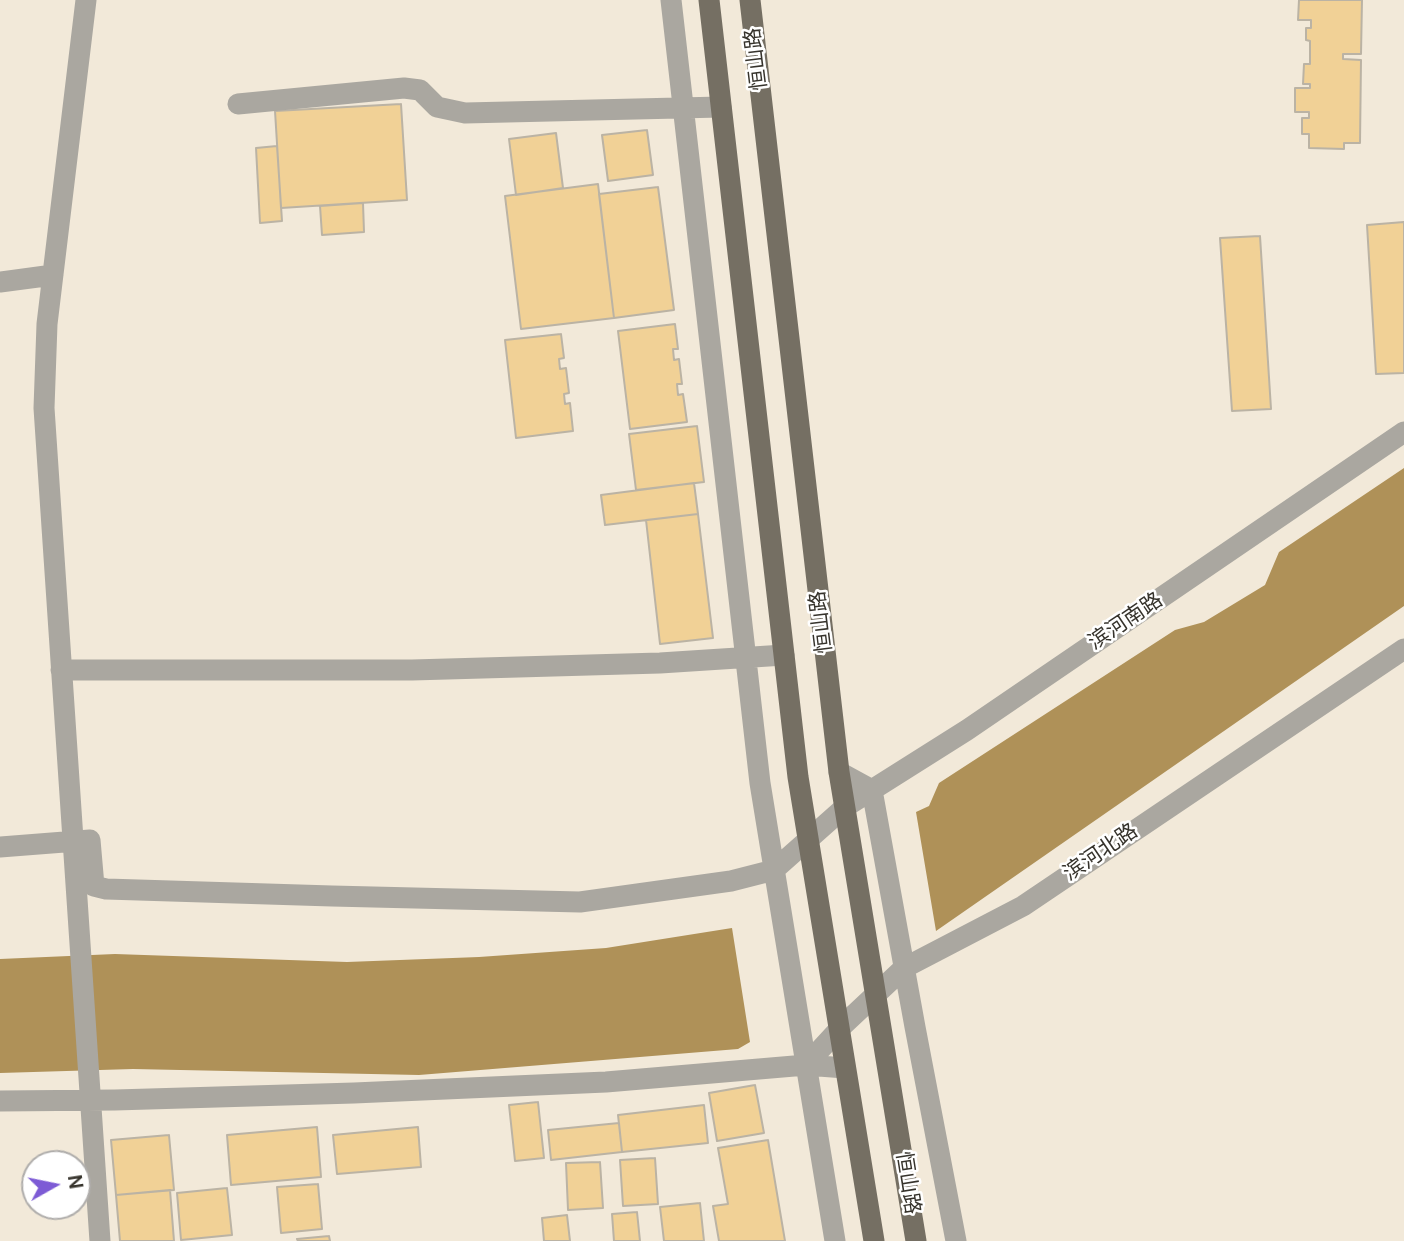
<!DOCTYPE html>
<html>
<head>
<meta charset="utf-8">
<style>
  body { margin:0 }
  #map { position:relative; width:1404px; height:1241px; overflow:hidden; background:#f2e9d9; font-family:"DM Sans",sans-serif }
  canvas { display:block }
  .north { position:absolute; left:21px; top:1150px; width:70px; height:70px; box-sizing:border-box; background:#fff; border:2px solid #afadab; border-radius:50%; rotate:81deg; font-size:19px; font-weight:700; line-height:28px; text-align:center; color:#36332c }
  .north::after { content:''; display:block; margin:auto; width:24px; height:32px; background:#7d5bd5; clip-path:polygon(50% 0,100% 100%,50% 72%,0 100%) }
</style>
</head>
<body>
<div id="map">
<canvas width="1404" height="1241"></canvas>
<div class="north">N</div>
</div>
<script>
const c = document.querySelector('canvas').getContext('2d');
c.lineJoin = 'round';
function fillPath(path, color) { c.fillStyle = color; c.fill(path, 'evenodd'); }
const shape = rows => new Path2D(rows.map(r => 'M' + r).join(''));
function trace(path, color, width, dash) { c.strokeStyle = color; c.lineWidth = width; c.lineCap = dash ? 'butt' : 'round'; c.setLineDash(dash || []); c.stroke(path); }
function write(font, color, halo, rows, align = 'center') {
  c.font = font + ' "DM Sans","Noto Sans SC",sans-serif'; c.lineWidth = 5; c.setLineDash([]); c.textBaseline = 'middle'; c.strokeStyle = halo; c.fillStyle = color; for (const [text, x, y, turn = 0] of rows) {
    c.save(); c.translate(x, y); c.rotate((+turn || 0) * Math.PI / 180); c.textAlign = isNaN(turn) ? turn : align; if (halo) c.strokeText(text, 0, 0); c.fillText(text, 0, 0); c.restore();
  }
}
fillPath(shape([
  [1404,468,1404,606,936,931,916,812,929,806,939,783,1175,630,1204,622,1265,585,1279,552],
  [732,928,750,1042,738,1049,419,1075,133,1069,0,1073,0,959,115,954,347,962,479,957,606,948]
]), '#af9158');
const building = shape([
  [1299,0,1362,0,1361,54,1343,54,1343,59,1361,60,1360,143,1344,143,1344,149,1309,148,1309,134,1302,134,1302,118,1309,118,1309,112,1295,112,1295,88,1310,88,1310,84,1303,84,1304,64,1310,64,1310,41,1306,40,1306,28,1311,28,1311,20,1298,20,1299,0],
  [401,104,407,200,281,208,275,111,401,104],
  [647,130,653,175,608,181,602,135,647,130],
  [556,133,563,188,516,195,509,139,556,133],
  [277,146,282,221,260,223,256,148,277,146],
  [598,184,614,318,521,329,505,196,598,184],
  [658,187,674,310,614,318,599,194,658,187],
  [363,203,364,232,322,235,320,206,363,203],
  [1404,222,1404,373,1376,374,1367,225,1404,222],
  [1260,236,1271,409,1232,411,1220,238,1260,236],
  [675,324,678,349,673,349,674,360,679,359,682,384,677,384,678,395,683,394,687,422,630,429,618,331,675,324],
  [561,334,564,358,559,359,560,369,566,368,569,393,564,394,565,404,570,403,573,431,516,438,505,340,561,334],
  [697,426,704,482,636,490,629,434,697,426],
  [694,483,698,514,605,525,601,495,694,483],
  [698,514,713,638,660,644,646,520,698,514],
  [755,1085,764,1133,717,1141,709,1093,755,1085],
  [538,1102,544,1158,515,1161,509,1105,538,1102],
  [704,1105,708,1143,622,1152,618,1115,704,1105],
  [619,1123,622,1152,551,1160,548,1130,619,1123],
  [317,1127,321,1177,231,1185,227,1135,317,1127],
  [418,1127,421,1167,337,1174,333,1135,418,1127],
  [169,1135,174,1190,116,1195,111,1140,169,1135],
  [768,1140,785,1241,719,1241,713,1206,728,1204,718,1148,768,1140],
  [655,1158,658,1204,623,1206,620,1160,655,1158],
  [600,1162,603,1208,568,1210,566,1163,600,1162],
  [318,1184,322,1229,281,1233,277,1187,318,1184],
  [227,1188,232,1235,181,1240,177,1193,227,1188],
  [170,1190,174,1241,120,1241,116,1195,170,1190],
  [700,1203,704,1241,664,1241,660,1207,700,1203],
  [637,1212,640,1241,614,1241,612,1214,637,1212],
  [567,1215,570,1241,544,1241,542,1218,567,1215],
  [329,1236,330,1241,298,1241,297,1239,329,1236]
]);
fillPath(building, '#f1d196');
trace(building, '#bbb3a4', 2);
trace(shape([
  [86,0,47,324,44,408,100,1241],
  [671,0,760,783,835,1241],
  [238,104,404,88,420,90,437,107,465,113,721,107],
  [0,282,53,275],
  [61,670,412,670,660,663,784,655],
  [839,772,872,790,915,1027,956,1241],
  [0,847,90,840,94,886,106,889,332,896,580,902,731,881,774,870,845,807,967,730,1404,432],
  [806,1065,841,1027,904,968,1023,906,1404,649],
  [0,1101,115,1100,354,1093,606,1082,806,1065,845,1068]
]), '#aaa7a0', 21);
trace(shape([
  [709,0,798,777,874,1241],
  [750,0,839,772,916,1241]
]), '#756f63', 21);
write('21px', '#36332c', '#fff', [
  ["恒山路",757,59,-97],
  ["恒山路",822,622,-97],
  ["滨河南路",1126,622,-34],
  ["滨河北路",1101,853,-34],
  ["恒山路",907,1183,81]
]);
</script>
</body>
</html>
